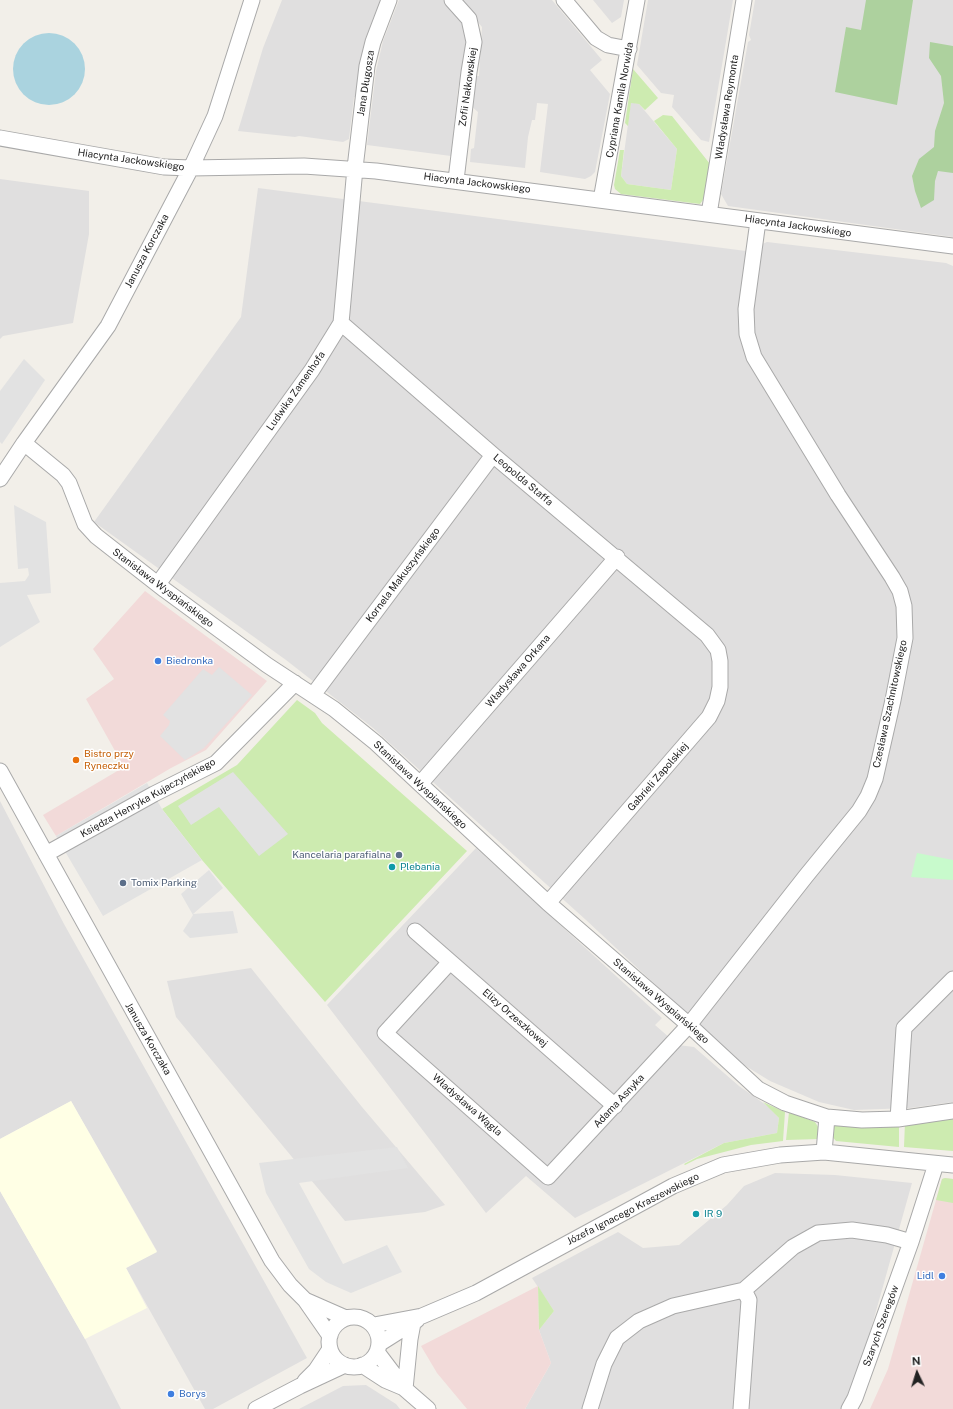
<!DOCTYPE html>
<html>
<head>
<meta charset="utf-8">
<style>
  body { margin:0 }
  #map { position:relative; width:953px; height:1409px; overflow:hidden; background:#f2efe9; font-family:"Public Sans",sans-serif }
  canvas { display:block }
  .north { position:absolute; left:897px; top:1353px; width:40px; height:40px; -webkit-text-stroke:3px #fff; paint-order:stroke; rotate:356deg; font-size:11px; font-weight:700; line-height:16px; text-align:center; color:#222 }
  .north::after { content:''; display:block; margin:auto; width:14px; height:18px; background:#222; clip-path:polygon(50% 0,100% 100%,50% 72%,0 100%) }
</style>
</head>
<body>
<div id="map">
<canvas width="953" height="1409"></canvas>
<div class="north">N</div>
</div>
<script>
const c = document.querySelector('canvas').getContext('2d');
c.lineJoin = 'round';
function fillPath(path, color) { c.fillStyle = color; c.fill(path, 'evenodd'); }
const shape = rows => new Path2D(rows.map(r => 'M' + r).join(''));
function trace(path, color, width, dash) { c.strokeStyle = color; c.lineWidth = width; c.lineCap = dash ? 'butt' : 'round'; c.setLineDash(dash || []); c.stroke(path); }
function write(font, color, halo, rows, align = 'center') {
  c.font = font + ' "Public Sans",sans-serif'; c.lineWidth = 3; c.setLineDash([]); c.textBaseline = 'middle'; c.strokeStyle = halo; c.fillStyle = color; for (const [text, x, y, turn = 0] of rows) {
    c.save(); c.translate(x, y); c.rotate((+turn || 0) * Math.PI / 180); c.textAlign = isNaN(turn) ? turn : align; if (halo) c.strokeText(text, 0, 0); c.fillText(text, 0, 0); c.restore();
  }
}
fillPath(shape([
  [282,0,382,0,356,98,354,97,349,139,343,142,299,136,295,137,238,131,263,48],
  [399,0,443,0,458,16,465,28,468,45,458,89,451,156,367,145,376,71,383,41],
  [459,0,552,0,602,60,590,70,610,94,595,172,591,176,585,179,540,172,548,104,537,103,535,120,532,120,528,137,525,168,470,162,471,149,474,148,478,112,470,105,474,76,479,76,482,27],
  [593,0,624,0,621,17,612,23],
  [648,0,733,0,709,142,701,140,672,107,674,95,661,93,637,65],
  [755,0,953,0,953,237,728,206,721,194,748,42,751,40,749,35],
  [631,102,639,104,677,149,671,190,627,184,621,176],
  [0,179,89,191,89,234,73,323,3,336,0,339],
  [258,188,746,251,767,242,946,263,953,266,953,1102,910,1108,854,1110,819,1102,770,1081,736,1060,586,920,373,728,286,660,94,522,241,317],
  [0,801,64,924,307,1358,213,1409,205,1409,126,1268,157,1251,71,1101,0,1139],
  [476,848,662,1018,655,1025,678,1045,694,1047,739,1086,769,1107,779,1118,777,1133,724,1143,575,1218,526,1176,486,1213,327,1005],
  [251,968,362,1107,445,1205,425,1212,345,1221,176,1017,167,981],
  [775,1173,835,1175,912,1183,853,1393,841,1409,525,1409,551,1363,539,1330,554,1311,532,1278,618,1232,643,1248,679,1245,727,1205,744,1186],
  [0,1191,85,1339,121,1409,0,1409],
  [366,1385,396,1404,400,1409,299,1409,343,1386]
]), '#e0dfdf');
fillPath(shape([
  [145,591,267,681,206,750,171,768,56,836,43,815,124,767,86,699,114,679,93,649],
  [945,1178,953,1179,953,1409,870,1409,888,1369,942,1179],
  [538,1286,539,1330,551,1363,525,1409,467,1409,437,1373,421,1346]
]), '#f2dad9');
fillPath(shape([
  [71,1101,157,1252,126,1268,147,1308,85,1339,0,1191,0,1139]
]), '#ffffe5');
fillPath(shape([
  [633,69,658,98,645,110,639,104,631,103,628,126,625,123],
  [663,115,672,116,710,164,705,197,700,204,621,194,615,189,614,185,620,150,624,150,621,176,627,184,671,190,677,149,654,121],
  [297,700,315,713,322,723,467,851,325,1002,202,860,162,809,237,765],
  [763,1102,785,1112,783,1141,751,1145,697,1159,685,1165,684,1164,724,1143,777,1133,779,1118],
  [789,1112,815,1122,820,1130,819,1139,786,1140],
  [953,1115,953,1151,904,1147,905,1122],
  [899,1122,899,1147,836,1141,831,1135,832,1125,835,1123],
  [945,1178,953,1179,953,1203,936,1200,942,1179],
  [538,1286,554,1311,539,1330]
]), '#cdebb0');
fillPath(shape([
  [866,0,913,0,897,105,835,92,846,27,861,30],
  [930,42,953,46,953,173,938,171,935,181,934,200,921,208,915,191,912,176,919,159,934,147,935,131,944,103,941,76,929,58]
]), '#add19e');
fillPath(shape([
  [917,853,953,860,953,880,911,877]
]), '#c8facc');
fillPath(shape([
  [24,359,45,380,2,444,0,442,0,391],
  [14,505,46,522,51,593,27,595,40,622,0,647,0,583,25,581,29,575,28,568,18,569],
  [219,667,252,695,204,748,185,760,160,736,169,725,170,721,163,715,203,669,212,675],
  [233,772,288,834,259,856,219,807,191,825,178,806],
  [147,783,162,809,202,860,103,916,56,836],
  [209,870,223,888,193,914,233,911,238,933,190,938,183,931,193,915,181,894],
  [397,1147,408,1168,299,1183,343,1264,387,1245,402,1272,351,1293,326,1282,309,1269,266,1193,259,1163]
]), '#e2e2e2');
fillPath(shape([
  '13 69a36 36 0 1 1 72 0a36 36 0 1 1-72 0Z'
]), '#aad3df');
const minor = shape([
  [452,0,469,19,474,42,469,72,456,180],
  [564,0,596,38,608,45,629,49],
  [0,138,164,167,191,168,304,166,376,171,953,246],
  [601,200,637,0],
  [709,214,744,0],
  [341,323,493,455,707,635,718,650,720,661,720,687,717,701,709,717,548,903],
  [24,443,63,475,69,483,85,524,96,536,165,590,267,665,334,709,376,743,548,903,689,1025,758,1089,785,1103,827,1117,862,1120,898,1119,953,1111],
  [0,479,24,443,108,326,191,168,215,116,252,0],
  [158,584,312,370,341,323,355,168,367,66,373,42,389,0],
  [313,695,493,455],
  [0,771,272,1261,290,1285,305,1300,330,1336],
  [420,784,617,557],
  [46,854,154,794,216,763,295,683],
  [415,931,615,1106],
  [450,962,385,1033,548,1177,689,1025,806,876,859,811,868,796,875,779,893,700,905,638,904,606,900,591,892,577,838,495,754,357,747,334,746,309,758,221],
  [898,1119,904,1028,953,979],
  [824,1152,827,1117],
  [305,1300,346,1318],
  '329 1342a25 25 0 1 1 50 0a25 25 0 1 1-50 0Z',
  [374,1325,422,1316,476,1293,673,1186,723,1165,780,1155,824,1152,953,1165],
  [379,1344,417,1320],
  [377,1352,405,1389,428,1409],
  [362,1365,385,1380,404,1388],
  [305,1381,316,1370,330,1349],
  [405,1389,410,1339,413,1323],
  [256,1409,300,1386,345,1365],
  [590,1409,604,1364,617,1338,639,1321,673,1306,744,1290,793,1247,818,1233,852,1230,887,1235,911,1242,936,1164],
  [741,1409,749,1300,744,1290],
  [849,1409,855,1398,911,1242]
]);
trace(minor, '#a9a9a9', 17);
trace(minor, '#fff', 15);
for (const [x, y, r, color] of [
  [158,661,4,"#3f7fe0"],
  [76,760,4,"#e8710a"],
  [399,855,4,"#5c6f8a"],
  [392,867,4,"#0f9aa8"],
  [123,883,4,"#5c6f8a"],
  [696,1214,4,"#0f9aa8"],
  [942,1276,4,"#3f7fe0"],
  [171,1394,4,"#3f7fe0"]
]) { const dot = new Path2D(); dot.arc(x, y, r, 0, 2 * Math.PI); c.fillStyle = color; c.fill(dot); trace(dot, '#fff', 1.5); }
write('10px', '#222', '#fff', [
  ["Jana Długosza",366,83,-81],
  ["Zofii Nałkowskiej",468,87,-82],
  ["Cypriana Kamila Norwida",620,100,-80],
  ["Władysława Reymonta",727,107,-81],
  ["Hiacynta Jackowskiego",131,160,8],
  ["Hiacynta Jackowskiego",477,183,7],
  ["Hiacynta Jackowskiego",798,226,8],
  ["Janusza Korczaka",147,251,-62],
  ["Ludwika Zamenhofa",296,391,-55],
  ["Leopolda Staffa",523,480,40],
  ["Kornela Makuszyńskiego",403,575,-53],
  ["Stanisława Wyspiańskiego",163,588,37],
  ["Władysława Orkana",518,671,-49],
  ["Czesława Szachnitowskiego",890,704,-78],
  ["Gabrieli Zapolskiej",658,777,-49],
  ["Stanisława Wyspiańskiego",420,785,43],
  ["Księdza Henryka Kujaczyńskiego",148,798,-29],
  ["Stanisława Wyspiańskiego",661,1001,41],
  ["Elizy Orzeszkowej",515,1018,41],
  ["Janusza Korczaka",148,1039,60],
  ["Adama Asnyka",619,1101,-47],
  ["Władysława Wągla",467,1105,41],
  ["Józefa Ignacego Kraszewskiego",633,1209,-27],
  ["Szarych Szeregów",881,1326,-70]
]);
write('10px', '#366cbe', '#fff', [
  ["Biedronka",166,661],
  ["Lidl",934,1276,"right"],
  ["Borys",179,1394]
], 'left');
write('10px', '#c56008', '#fff', [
  ["Bistro przy",84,754],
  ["Ryneczku",84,766]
], 'left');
write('10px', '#4e5e75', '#fff', [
  ["Kancelaria parafialna",391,855],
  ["Tomix Parking",131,883,"left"]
], 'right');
write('10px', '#0d838f', '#fff', [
  ["Plebania",400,867],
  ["IR 9",704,1214]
], 'left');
</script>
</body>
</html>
